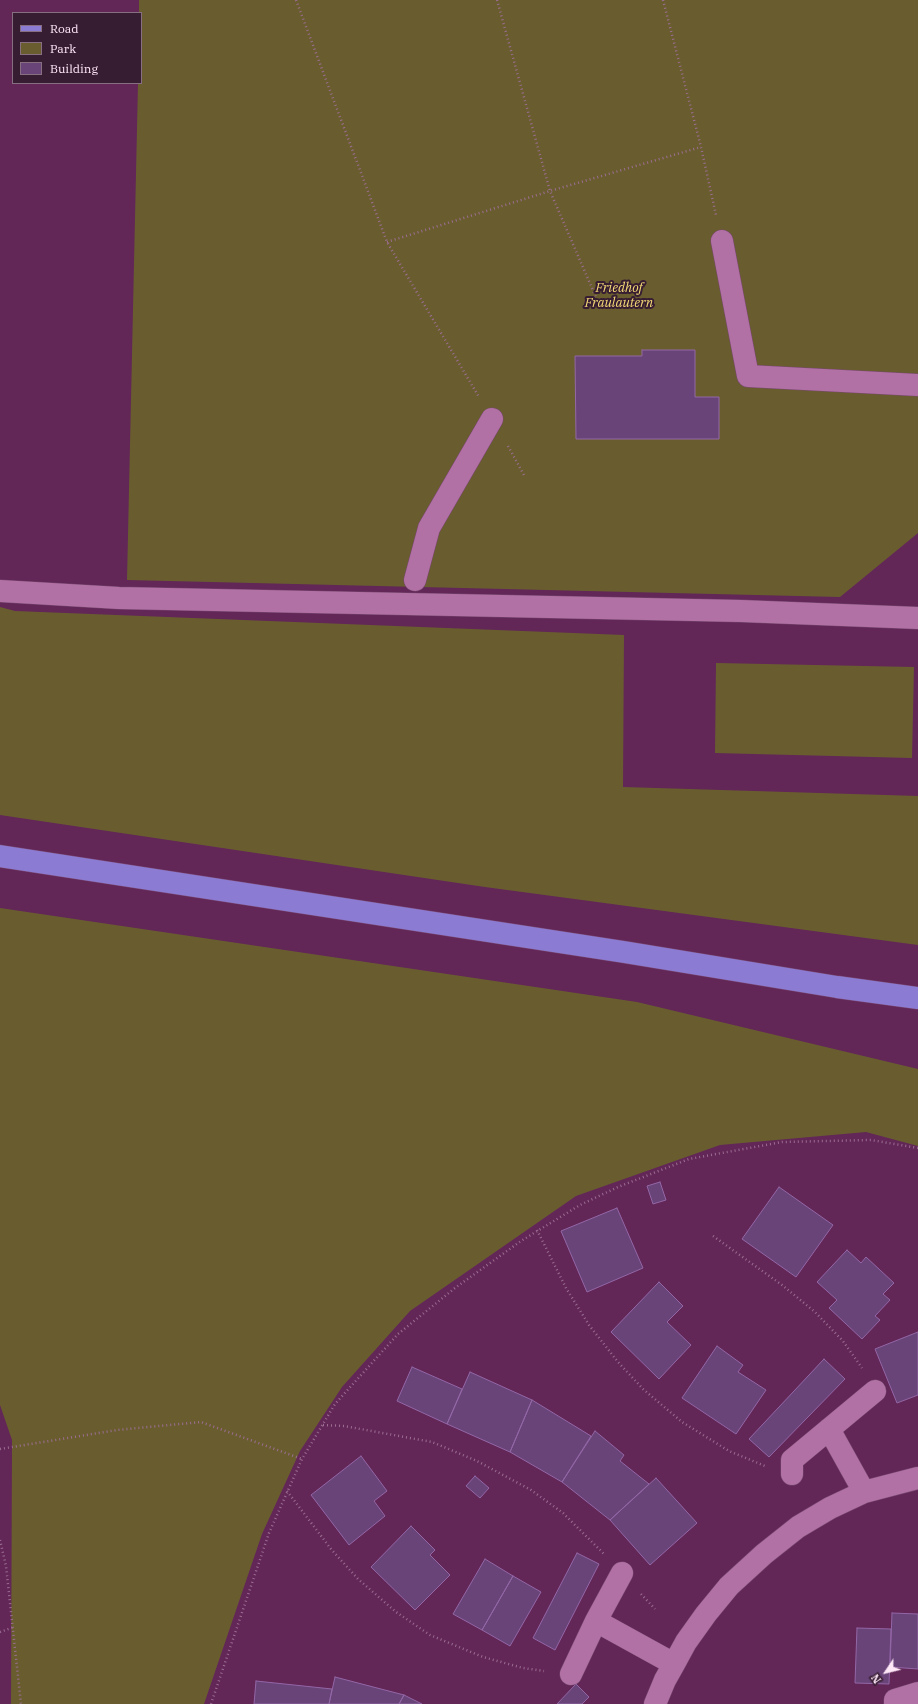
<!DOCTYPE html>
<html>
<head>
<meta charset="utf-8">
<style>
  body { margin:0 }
  #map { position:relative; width:918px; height:1704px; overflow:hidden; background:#622757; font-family:"IBM Plex Serif",serif }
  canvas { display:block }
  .legend { position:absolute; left:12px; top:12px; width:130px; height:72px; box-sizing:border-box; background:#371d32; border:1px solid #876e81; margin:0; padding:5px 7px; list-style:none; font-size:12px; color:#fee8f8 }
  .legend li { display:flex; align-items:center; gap:8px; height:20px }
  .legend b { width:20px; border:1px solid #876e81 }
  .north { position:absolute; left:866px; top:1652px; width:40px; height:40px; -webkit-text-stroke:3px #371d32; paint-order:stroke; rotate:235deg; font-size:11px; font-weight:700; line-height:16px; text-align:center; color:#fee8f8 }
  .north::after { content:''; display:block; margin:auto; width:14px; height:18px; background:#fee8f8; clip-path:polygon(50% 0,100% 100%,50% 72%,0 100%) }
</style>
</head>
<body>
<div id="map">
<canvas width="918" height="1704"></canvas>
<ul class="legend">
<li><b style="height:5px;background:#8c7bd2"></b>Road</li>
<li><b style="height:11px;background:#695d30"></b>Park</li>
<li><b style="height:11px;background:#694479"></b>Building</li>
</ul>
<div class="north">N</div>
</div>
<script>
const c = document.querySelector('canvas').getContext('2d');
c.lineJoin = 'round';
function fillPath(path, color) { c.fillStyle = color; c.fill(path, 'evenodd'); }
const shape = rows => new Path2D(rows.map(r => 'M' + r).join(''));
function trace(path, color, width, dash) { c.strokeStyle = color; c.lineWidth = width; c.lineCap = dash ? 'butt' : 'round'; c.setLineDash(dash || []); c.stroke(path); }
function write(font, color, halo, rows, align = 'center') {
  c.font = font + ' "IBM Plex Serif",serif'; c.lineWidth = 4; c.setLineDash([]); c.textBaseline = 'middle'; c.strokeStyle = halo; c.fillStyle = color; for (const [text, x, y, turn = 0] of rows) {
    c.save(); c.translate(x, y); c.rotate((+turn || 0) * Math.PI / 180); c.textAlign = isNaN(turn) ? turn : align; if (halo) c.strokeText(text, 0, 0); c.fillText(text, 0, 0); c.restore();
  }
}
fillPath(shape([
  [139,0,918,0,918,533,840,597,127,580,138,83,141,83,141,13,139,13],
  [0,607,15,611,624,635,623,787,918,796,918,945,485,887,0,815],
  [716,663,914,667,912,758,715,753],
  [0,908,637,1002,918,1069,918,1146,866,1132,720,1145,576,1196,410,1311,342,1387,300,1451,262,1534,204,1704,11,1704,12,1440,0,1405]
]), '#695d30');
const building = shape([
  [642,350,695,350,695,397,719,397,719,439,576,439,575,356,642,356,642,350],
  [660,1182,666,1200,653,1204,647,1186,660,1182],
  [779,1187,833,1225,796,1277,742,1239,779,1187],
  [617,1208,643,1268,587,1292,561,1231,617,1208],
  [847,1250,861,1263,866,1257,894,1283,883,1294,890,1300,875,1316,880,1320,862,1339,829,1308,837,1300,817,1282,847,1250],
  [659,1282,683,1306,667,1322,691,1345,659,1379,611,1332,659,1282],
  [918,1332,918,1395,897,1403,875,1349,918,1332],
  [717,1346,743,1365,738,1372,766,1390,736,1434,682,1398,717,1346],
  [824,1359,845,1379,769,1457,749,1439,824,1359],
  [412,1367,462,1389,447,1424,397,1401,412,1367],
  [470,1372,532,1400,510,1452,447,1424,470,1372],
  [532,1400,591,1436,562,1482,510,1452,532,1400],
  [595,1431,624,1455,620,1461,649,1484,610,1520,562,1482,595,1431],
  [361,1456,387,1491,374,1501,385,1516,349,1545,311,1495,361,1456],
  [475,1476,489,1488,480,1498,466,1486,475,1476],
  [656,1478,697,1523,650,1565,610,1520,656,1478],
  [411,1526,435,1550,430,1555,450,1575,415,1610,371,1567,411,1526],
  [577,1553,599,1564,555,1650,533,1638,577,1553],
  [485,1559,513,1576,482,1630,453,1614,485,1559],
  [513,1576,541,1592,510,1646,482,1630,513,1576],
  [892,1613,918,1614,918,1669,890,1667,892,1613],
  [857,1628,891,1629,889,1684,855,1683,857,1628],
  [335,1677,404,1695,399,1704,329,1704,335,1677],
  [256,1681,332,1689,329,1704,254,1704,256,1681],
  [576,1684,589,1697,582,1704,557,1704,576,1684],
  [404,1695,422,1704,399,1704,404,1695]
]);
fillPath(building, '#694479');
trace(building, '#9367a6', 1);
const minor = shape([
  [722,241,748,376,918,385],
  [415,580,429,528,492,419],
  [0,591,119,598,741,611,918,618],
  [829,1429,864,1492],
  [792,1474,792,1460,875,1391],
  [596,1621,674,1664],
  [571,1674,596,1621,622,1573],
  [655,1704,665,1680,674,1664,686,1642,706,1614,729,1586,764,1554,798,1527,830,1508,864,1492,918,1478],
  [895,1704,895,1700,918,1693]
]);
const major = shape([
  [0,856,624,952,837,987,918,998]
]);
trace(minor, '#784870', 23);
trace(major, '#784870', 23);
trace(shape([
  [296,0,387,242,479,397],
  [497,0,550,191,598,302],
  [663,0,701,147,716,215],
  [387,242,550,191,701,147],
  [508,446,524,475],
  [537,1230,566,1288,589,1325,618,1362,643,1389,682,1422,729,1451,765,1466],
  [713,1236,782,1285,815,1312,843,1341,862,1368],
  [323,1425,344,1426,432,1442,477,1461,531,1490,563,1513,604,1554],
  [0,1449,117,1430,201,1422,302,1459],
  [287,1491,331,1549,358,1579,396,1612,430,1635,483,1657,523,1668,544,1671],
  [0,1540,6,1566,21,1704],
  [641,1594,655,1609],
  [0,1632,14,1627],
  [211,1704,269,1533,302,1459,335,1404,398,1334,455,1288,521,1241,580,1205,618,1187,689,1159,782,1142,871,1140,918,1148]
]), '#9b6d91', 2.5, [1, 3]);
trace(minor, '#b271a4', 22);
trace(major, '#8c7bd2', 22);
write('italic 13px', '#f5db76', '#371d32', [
  ["Friedhof",619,288],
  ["Fraulautern",619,303]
]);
</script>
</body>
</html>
